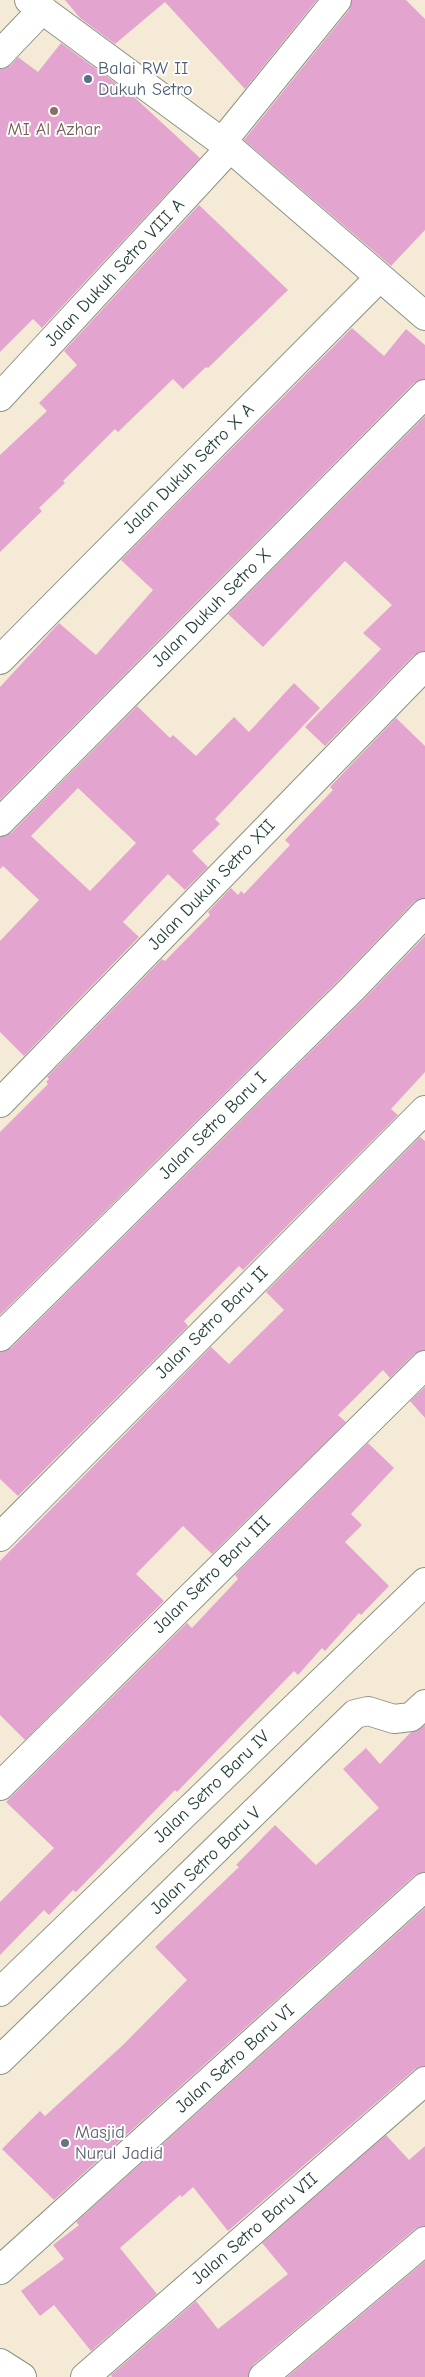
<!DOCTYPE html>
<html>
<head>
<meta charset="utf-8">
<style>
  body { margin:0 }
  canvas { display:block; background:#f5ead5 }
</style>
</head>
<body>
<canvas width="425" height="2377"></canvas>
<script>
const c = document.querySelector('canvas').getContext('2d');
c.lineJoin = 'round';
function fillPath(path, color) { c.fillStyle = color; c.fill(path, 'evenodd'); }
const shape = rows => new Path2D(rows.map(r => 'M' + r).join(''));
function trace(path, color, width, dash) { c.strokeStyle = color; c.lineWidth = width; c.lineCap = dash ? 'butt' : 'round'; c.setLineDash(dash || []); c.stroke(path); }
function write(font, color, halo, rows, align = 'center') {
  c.font = font + ' "Comic Neue",sans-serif'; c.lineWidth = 4; c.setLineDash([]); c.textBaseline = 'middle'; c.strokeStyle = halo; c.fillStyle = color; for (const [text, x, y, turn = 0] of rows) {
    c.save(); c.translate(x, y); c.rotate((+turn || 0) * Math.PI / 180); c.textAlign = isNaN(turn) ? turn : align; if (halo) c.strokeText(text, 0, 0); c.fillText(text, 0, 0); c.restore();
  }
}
fillPath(shape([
  [65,0,317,0,245,89,165,2,115,44,80,18],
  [352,0,406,0,425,19,425,230,391,266,244,140,349,10],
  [61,43,132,95,200,158,42,328,33,319,0,352,0,69,11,65,18,57,38,72],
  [199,205,288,290,208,368,206,367,183,389,173,379,118,432,115,429,63,481,65,483,39,508,42,511,0,552,0,455,47,411,39,403,77,365,64,351],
  [352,328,384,356,406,329,425,345,425,379,414,383,0,800,0,687,59,623,96,655,153,590,121,560],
  [425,416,425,651,414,655,325,746,305,727,381,649,363,633,392,605,345,561,263,647,228,614],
  [294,683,320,708,215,819,220,824,192,851,208,867,185,890,168,874,123,922,139,937,24,1056,0,1032,0,941,39,900,3,866,0,869,0,837,11,833,137,706,170,738,173,735,196,756,234,717,249,732],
  [78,788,136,843,90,891,31,836],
  [396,718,425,746,425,898,414,902,341,978,0,1315,0,1132,48,1084,46,1082,49,1079,47,1077,162,959,165,961,210,915,208,912,231,888,238,895,241,891,244,894,290,845,285,840,333,790,330,787,348,768],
  [425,936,425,1072,391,1109,398,1115,243,1270,239,1266,184,1321,188,1326,18,1496,0,1479,0,1352,11,1348,363,1000],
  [420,1137,425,1141,425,1350,414,1354,390,1378,383,1370,338,1415,346,1422,212,1554,183,1526,136,1574,164,1601,25,1740,0,1715,0,1561,211,1347,229,1364,284,1310,266,1292],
  [425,1387,425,1418,410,1401],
  [368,1443,394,1468,351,1514,362,1525,345,1542,389,1586,361,1615,359,1613,325,1651,322,1648,298,1675,294,1671,177,1792,175,1790,76,1892,73,1890,49,1915,44,1910,0,1955,0,1902,54,1848,6,1802,187,1623,192,1628,238,1579,235,1575],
  [425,1725,425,1872,415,1875,54,2200,2,2149,40,2111,45,2116,123,2045,187,1980,155,1947,239,1867,236,1865,275,1825,316,1865,379,1808,343,1769,366,1748,380,1764,410,1733],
  [425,1908,425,2066,415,2069,228,2231,193,2187,182,2197,180,2195,120,2248,157,2294,91,2351,54,2305,40,2316,21,2291,64,2259,53,2245,79,2225,76,2222],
  [386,2135,409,2160,425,2146,425,2226,415,2229,253,2365,248,2377,112,2377,111,2375,196,2301,218,2329,288,2274,262,2243],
  [425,2261,425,2377,287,2377]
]), '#e3a5d0');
const street = shape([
  [29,0,230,148,425,316],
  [0,54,42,10,39,0],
  [222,142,337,0],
  [0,397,230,148],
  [0,660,379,278],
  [0,822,425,394],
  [0,1103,425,666],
  [0,1337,352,989,425,913],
  [0,1537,425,1110],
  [0,1786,425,1365],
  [0,1992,425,1582],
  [0,2060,355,1714,368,1711,394,1719,411,1717,425,1704],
  [0,2270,425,1887],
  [0,2363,22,2377],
  [85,2377,425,2081],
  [263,2377,425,2241]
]);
trace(street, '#8a9484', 30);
trace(street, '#fff', 28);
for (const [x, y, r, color] of [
  [88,79,5,"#5c6f8a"],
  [54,111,5,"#8d6e63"],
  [65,2143,5,"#6b7280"]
]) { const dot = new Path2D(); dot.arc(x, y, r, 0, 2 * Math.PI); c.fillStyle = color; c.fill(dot); trace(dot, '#fff', 2); }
write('18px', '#4e5e75', '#fff', [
  ["Balai RW II",98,69],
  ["Dukuh Setro",98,90]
], 'left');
write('18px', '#785e54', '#fff', [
  ["MI Al Azhar",54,130]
]);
write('18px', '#1f3d34', '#fff', [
  ["Jalan Dukuh Setro VIII A",115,273,-47],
  ["Jalan Dukuh Setro X A",189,469,-45],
  ["Jalan Dukuh Setro X",212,608,-45],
  ["Jalan Dukuh Setro XII",212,885,-46],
  ["Jalan Setro Baru I",213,1126,-45],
  ["Jalan Setro Baru II",212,1323,-45],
  ["Jalan Setro Baru III",212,1575,-45],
  ["Jalan Setro Baru IV",212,1787,-44],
  ["Jalan Setro Baru V",206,1861,-44],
  ["Jalan Setro Baru VI",235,2059,-42],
  ["Jalan Setro Baru VII",255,2229,-41]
]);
write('18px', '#5b616d', '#fff', [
  ["Masjid",75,2133],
  ["Nurul Jadid",75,2154]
], 'left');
</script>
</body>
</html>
